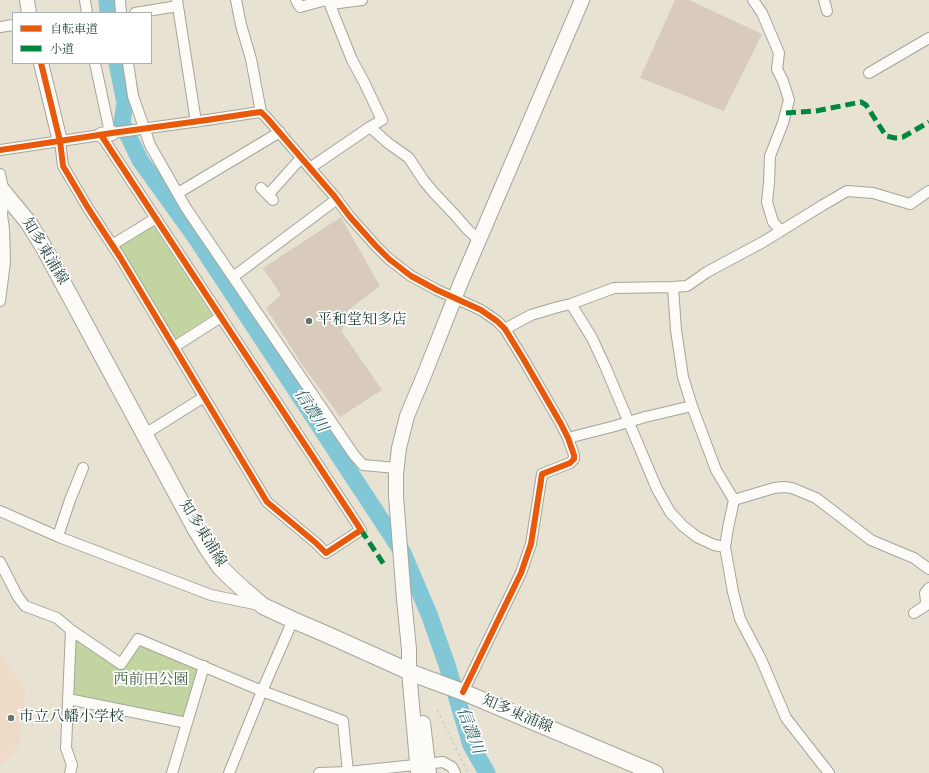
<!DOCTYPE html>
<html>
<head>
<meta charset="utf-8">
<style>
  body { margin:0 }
  #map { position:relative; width:929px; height:773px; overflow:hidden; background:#e8e2d3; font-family:"IM FELL English","Noto Serif JP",serif }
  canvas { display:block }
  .legend { position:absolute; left:12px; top:12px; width:140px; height:52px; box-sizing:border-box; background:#fff; border:1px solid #a5b1ae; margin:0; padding:5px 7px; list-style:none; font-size:12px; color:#1f3d34 }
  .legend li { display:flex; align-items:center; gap:8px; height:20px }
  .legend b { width:20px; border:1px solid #a5b1ae }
</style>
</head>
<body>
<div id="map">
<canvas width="929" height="773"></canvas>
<ul class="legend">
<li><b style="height:5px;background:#e8590c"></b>自転車道</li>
<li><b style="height:5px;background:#00873e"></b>小道</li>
</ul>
</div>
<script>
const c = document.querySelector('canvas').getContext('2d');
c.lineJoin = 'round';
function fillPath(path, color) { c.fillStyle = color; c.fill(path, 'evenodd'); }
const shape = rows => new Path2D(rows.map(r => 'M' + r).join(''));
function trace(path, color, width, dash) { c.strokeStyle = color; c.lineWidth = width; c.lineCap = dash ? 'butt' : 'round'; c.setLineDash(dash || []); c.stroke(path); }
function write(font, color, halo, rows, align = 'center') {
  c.font = font + ' "IM FELL English","Noto Serif JP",serif'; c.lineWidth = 3.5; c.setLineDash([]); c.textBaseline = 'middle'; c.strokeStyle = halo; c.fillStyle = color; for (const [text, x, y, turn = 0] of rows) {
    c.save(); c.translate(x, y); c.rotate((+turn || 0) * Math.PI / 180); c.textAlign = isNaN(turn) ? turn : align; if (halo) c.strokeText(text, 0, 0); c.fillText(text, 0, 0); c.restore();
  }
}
fillPath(shape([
  [0,654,25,689,19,747,0,766]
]), '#eedac7');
fillPath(shape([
  [153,225,212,315,174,340,118,246],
  [71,630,121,663,138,639,204,666,187,723,68,699]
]), '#c2d5a0');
trace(shape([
  [107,0,108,13],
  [117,63,125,103,122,123,140,160,194,235,403,553,429,614,447,665,471,745,487,773]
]), '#82c7d5', 17);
fillPath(shape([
  [675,0,689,0,762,34,724,111,640,78],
  [341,217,380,286,347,311,342,332,382,390,340,417,301,363,266,308,281,295,263,268]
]), '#d8cbbe');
const street = shape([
  [85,0,87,13],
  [120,0,121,13],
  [177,0,196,122],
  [236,0,241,25,251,59,261,112],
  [296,0,300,7,326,0],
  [328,0,352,60,364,82,382,120,370,127,388,143,409,158,424,181,435,194,455,215,467,229,479,240],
  [753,0,762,13,779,53,777,69,783,81,789,100,783,123,770,156,769,183,767,202,773,222,781,231],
  [824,0,827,11],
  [331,4,362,0],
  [135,13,178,6],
  [0,27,13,25],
  [95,63,110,133],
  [128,63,133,96,150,145,186,208,354,455,363,465,396,468],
  [869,73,929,38],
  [112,133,207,120,253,113,261,112,267,118,335,197,350,217,375,245,389,259,411,276,437,290,481,310,497,321,505,329,524,360,561,424,568,438,574,455,574,459,570,463,542,474,531,544,521,573,463,692],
  [0,150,101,135,361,530,326,553,316,543,267,502,120,257,88,208,63,166,60,141],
  [310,168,370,127],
  [0,174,4,193,2,215,4,229,5,262,0,301],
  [261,188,273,200],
  [178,193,280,132],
  [268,195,301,158],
  [112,245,156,218],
  [233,277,337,199],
  [673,287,676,330,683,377,692,406,716,470,734,500,728,528,725,547,733,592,740,619,761,659,786,718,829,773],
  [571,304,592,338,605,366,657,489,670,512,683,526,697,537,714,545,725,547],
  [505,329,531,315,558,307,571,304,614,288,673,287,687,286,707,272,763,242,823,205,847,191,873,193,910,204,929,191],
  [174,347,221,317],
  [145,434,204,397],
  [568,438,615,426,645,417,692,406],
  [734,500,774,488,784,487,792,488,816,498,871,540,897,551,914,558,929,569],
  [0,511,59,537,211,595,259,605],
  [58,536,70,500,83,468],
  [0,562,18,597,25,606,57,618,71,630,121,664,138,639,262,691,343,721,348,773],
  [914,613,925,606,926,601,925,593,929,588],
  [68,699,187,723],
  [70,773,72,765,66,748,71,630],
  [172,773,204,666],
  [229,773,262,691,293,620],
  [319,773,348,772,443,762,452,767,455,773]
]);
const secondary = shape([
  [27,0,29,13],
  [41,63,60,141],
  [101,135,112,133],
  [423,723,429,773],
  [418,773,409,671,409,649,404,599,396,496,396,474,399,448,407,416,425,373,461,282,582,0]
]);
const primary = shape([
  [0,188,28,222,43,246,195,528,207,548,220,567,229,576,242,588,263,606,293,620,328,635,417,675,463,692,655,773]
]);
trace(street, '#a4a59b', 12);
trace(secondary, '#a4a59b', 16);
trace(primary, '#a4a59b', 18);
trace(shape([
  [437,710,468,773]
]), '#cacbc7', 1.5, [3, 3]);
trace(street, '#fcfbf8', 10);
trace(secondary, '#fcfbf8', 14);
trace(primary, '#fcfbf8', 16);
trace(shape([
  [786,113,816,111,861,102,866,105,886,136,895,138,903,137,929,122],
  [361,530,385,566]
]), '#00873e', 5, [10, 5]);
trace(shape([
  [41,63,60,141,63,166,88,208,120,257,267,502,316,543,326,553,361,530,101,135],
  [0,150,112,133,207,120,253,113,261,112,267,118,335,197,350,217,375,245,389,259,411,276,437,290,481,310,497,321,505,329,524,360,561,424,568,438,574,455,574,459,570,463,542,474,531,544,521,573,463,692]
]), '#e8590c', 6);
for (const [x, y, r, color] of [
  [309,321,4,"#65776c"],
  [11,718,4,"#65776c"]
]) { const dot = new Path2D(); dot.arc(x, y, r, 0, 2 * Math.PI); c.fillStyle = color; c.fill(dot); trace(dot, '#fff', 1.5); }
write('15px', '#1f3d34', '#fff', [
  ["知多東浦線",44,252,59],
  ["知多東浦線",202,534,58],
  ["知多東浦線",517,715,23]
]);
write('15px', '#1f3d34', '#fff', [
  ["平和堂知多店",317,321],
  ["市立八幡小学校",19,718]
], 'left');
write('15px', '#406044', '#fff', [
  ["西前田公園",151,681]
]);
write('italic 16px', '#306365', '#fff', [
  ["信濃川",310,411,57],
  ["信濃川",469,731,69]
]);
</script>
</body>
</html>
